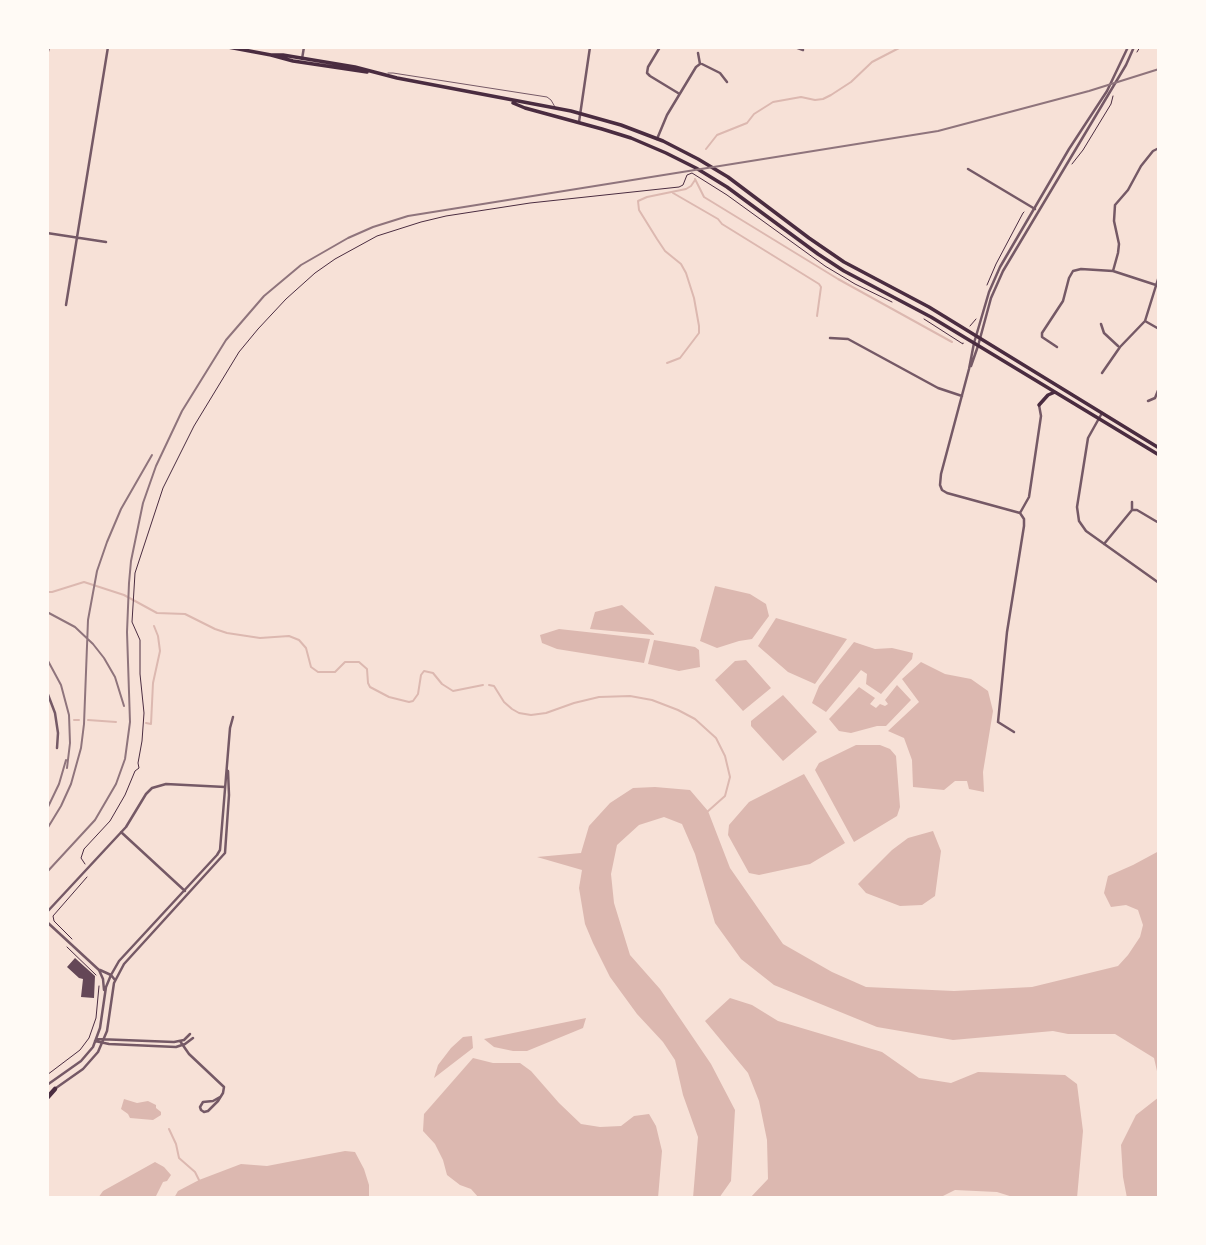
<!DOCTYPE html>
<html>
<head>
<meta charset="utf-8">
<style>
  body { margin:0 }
  #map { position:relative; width:1206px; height:1245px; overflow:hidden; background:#f7e1d7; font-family:"Sofia Sans Condensed",sans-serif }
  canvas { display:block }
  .frame { position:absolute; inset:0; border:49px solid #fffaf5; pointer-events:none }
</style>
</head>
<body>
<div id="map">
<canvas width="1206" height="1245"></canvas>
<div class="frame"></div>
</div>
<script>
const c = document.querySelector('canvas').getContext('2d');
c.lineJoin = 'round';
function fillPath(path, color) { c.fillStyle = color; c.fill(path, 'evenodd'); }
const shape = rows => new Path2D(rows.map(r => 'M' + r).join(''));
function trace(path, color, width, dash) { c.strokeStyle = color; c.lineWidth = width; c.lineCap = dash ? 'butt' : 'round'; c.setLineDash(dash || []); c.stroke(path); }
fillPath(shape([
  [715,586,750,594,766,604,769,616,752,639,739,641,717,648,700,641],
  [622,605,654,634,654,635,590,629,595,612],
  [776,618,847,639,815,684,788,672,758,646],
  [559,629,650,639,644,663,557,649,542,643,540,635],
  [654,640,695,647,699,650,700,667,679,671,648,664],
  [854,642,875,649,892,648,913,653,912,659,881,694,866,684,867,674,861,670,826,712,812,703,819,686],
  [746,660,771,688,743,711,715,680,735,661],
  [921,662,945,674,971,679,988,691,993,711,983,772,984,792,969,789,967,781,955,781,944,790,913,787,912,760,904,738,888,731,919,702,902,679],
  [897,685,911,700,886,726,877,726,851,733,839,731,829,719,859,687,875,698,870,704,876,708,880,704,885,706,888,704,885,700],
  [783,695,817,732,783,761,751,726,751,721],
  [856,745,880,745,890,749,896,756,900,807,897,816,854,842,815,770,819,763],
  [804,774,845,843,810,864,759,875,749,873,728,835,729,825,749,802],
  [655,787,690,790,708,811,730,868,783,944,832,972,866,987,954,991,1032,987,1118,966,1128,955,1140,937,1143,925,1138,910,1126,905,1111,907,1104,893,1108,876,1133,865,1159,851,1159,1080,1154,1058,1115,1034,1068,1034,1053,1031,953,1040,877,1027,774,985,741,959,715,923,695,854,682,824,664,817,639,825,617,845,611,874,614,903,630,955,660,989,711,1064,735,1110,731,1181,719,1198,693,1198,698,1137,683,1095,675,1060,663,1042,637,1014,610,977,593,943,585,924,579,888,582,870,537,857,581,853,589,826,610,803,633,788],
  [933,831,941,851,935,896,922,905,900,906,866,893,858,884,892,850,908,838],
  [730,998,752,1005,778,1021,882,1052,919,1078,951,1083,978,1072,1065,1075,1077,1084,1083,1131,1077,1198,1016,1198,997,1192,955,1190,939,1198,750,1198,768,1179,767,1140,759,1101,748,1073,705,1021],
  [586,1018,583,1028,527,1051,513,1051,494,1047,484,1039],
  [472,1036,473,1048,434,1078,438,1065,451,1048,463,1037],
  [473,1058,493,1063,520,1063,531,1071,559,1103,581,1124,600,1127,621,1126,634,1116,649,1114,656,1126,662,1151,658,1198,479,1198,471,1189,460,1185,447,1175,443,1160,435,1144,423,1131,424,1114],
  [1159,1097,1159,1198,1127,1198,1123,1177,1121,1145,1136,1115],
  [124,1099,137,1103,148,1101,156,1105,156,1108,161,1112,161,1115,153,1120,130,1118,128,1114,121,1109],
  [345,1151,355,1152,364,1169,369,1185,369,1198,174,1198,178,1191,199,1180,241,1164,267,1166],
  [155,1162,164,1167,171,1175,167,1181,163,1182,155,1198,98,1198,103,1191]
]), '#dcb8b0');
trace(shape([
  [706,149,717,135,747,123,754,114,773,102,801,97,815,100,823,99,831,95,851,82,872,62,901,47],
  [695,179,704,197,838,279,952,342],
  [673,193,718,219,722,224,819,284,821,287,817,316],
  [667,363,680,358,699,333,699,326,694,298,686,273,681,264,665,251,657,239,639,210,638,201,647,197,686,189,691,186,695,180],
  [47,592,52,592,84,582,124,595,157,613,185,614,215,629,227,633,260,638,289,636,299,640,306,648,311,667,318,672,335,672,345,662,359,662,367,669,368,683,370,687,389,697,409,702,413,701,418,694,421,675,424,671,433,673,442,684,453,691,483,685],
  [489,685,494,686,504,702,512,709,519,713,531,715,546,713,574,703,599,697,630,696,652,700,678,710,695,719,716,738,725,756,730,777,725,796,707,812],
  [74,720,79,720],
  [88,720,116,722],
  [146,723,151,724,153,683,160,651,158,636,154,626],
  [169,1129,176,1144,179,1158,195,1172,199,1180]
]), '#dcb8b0', 2);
fillPath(shape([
  [75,958,95,976,94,998,81,997,83,979,79,978,67,967]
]), '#644757');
trace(shape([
  [1137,52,1140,47],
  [1072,164,1083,150,1111,104,1113,96],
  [987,285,996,264,1023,213,1024,212],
  [924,319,963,344,963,343],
  [970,326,976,319],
  [85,864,81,858,84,849,110,821,125,795,135,771,139,768,138,763,142,741,144,713,140,674,140,640,132,622,135,573,163,488,194,426,239,352,258,329,286,299,315,273,335,259,377,236,421,222,446,216,530,203,679,187,683,185,687,175,692,173,727,195,825,266,855,284,892,302],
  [72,939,54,921,53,916,87,877],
  [67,947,96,975],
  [47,1075,80,1050,89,1038,96,1018,99,986]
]), '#4a2c40', 1);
trace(shape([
  [388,73,393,73,547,97,551,100,555,107]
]), '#755966', 1);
trace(shape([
  [660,47,648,67,647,73,650,76,678,93],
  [795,47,803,50],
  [47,55,49,47],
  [302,59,304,47],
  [702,64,720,73,727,82],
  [657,139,667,115,696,67,700,64,698,53],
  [968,169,1035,209],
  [47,233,106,242],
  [1113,271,1118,253,1119,244,1114,221,1115,205,1128,190,1141,166,1153,151,1159,148],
  [66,305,108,47],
  [1145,321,1159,329],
  [1101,324,1104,333,1118,346],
  [830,338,848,339,938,388,962,396],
  [974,343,969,369,941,474,940,485,942,490,947,493,1020,513],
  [1057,347,1042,337,1042,333,1063,301,1069,278,1073,271,1081,269,1113,271,1156,285],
  [971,366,978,346],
  [1102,373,1120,347,1145,321,1159,276],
  [1148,401,1155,398,1159,388],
  [1102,413,1088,438,1077,507,1079,521,1086,531,1159,583],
  [1132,510,1132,502],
  [1020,513,1029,497,1041,416,1039,405],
  [1104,544,1132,510,1137,510,1159,523],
  [47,692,55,713,58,733,57,748],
  [1014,732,998,722,1007,632,1024,526,1024,519,1020,513],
  [121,832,185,891],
  [47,912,126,827,146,794,152,788,166,784,225,787],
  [47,922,99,970,103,979,104,990],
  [100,970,111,975,115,980],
  [97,1039,174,1042,184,1040,190,1034],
  [95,1041,109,1044,176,1047,185,1044,193,1038],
  [180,1041,189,1054,224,1087,223,1093,218,1101,208,1111,204,1112,201,1110,200,1107,203,1102,213,1101,220,1097],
  [47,1085,81,1061,93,1047,100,1028,106,987,111,975,119,961,217,855,220,850,230,728,233,717],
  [56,1088,83,1069,98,1052,107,1031,114,983,124,964,225,853,229,795,228,771]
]), '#755966', 2.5);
trace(shape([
  [579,122,590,47],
  [974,343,989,292,1000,267,1069,149,1107,91,1128,47],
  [978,346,991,298,1003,271,1126,65,1134,47]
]), '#755966', 2.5);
trace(shape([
  [228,47,271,55,293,61,367,72],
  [271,55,283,55,355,67,397,78,571,111,621,125,663,141,698,159,728,177,809,238,844,262,929,307,1159,448],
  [513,103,525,108,602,129,631,138,666,153,696,168,727,187,818,254,844,271,931,317,1159,455],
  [1039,405,1048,395,1055,392]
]), '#4a2c40', 3.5);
trace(shape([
  [47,1098,55,1089]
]), '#4a2c40', 4.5);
trace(shape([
  [47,612,75,627,93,644,104,658,115,677,124,706],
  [47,659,61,685,69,715,70,743,67,768],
  [47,809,59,784,66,760],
  [47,829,61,806,71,784,81,748,84,724,88,620,97,571,107,542,121,509,152,455],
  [47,872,95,820,116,784,125,759,130,722,127,632,129,583,131,561,143,503,156,466,182,411,226,340,264,296,301,265,348,238,373,227,408,216,938,131,1089,91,1159,69]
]), '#8f747c', 2);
</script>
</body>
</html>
